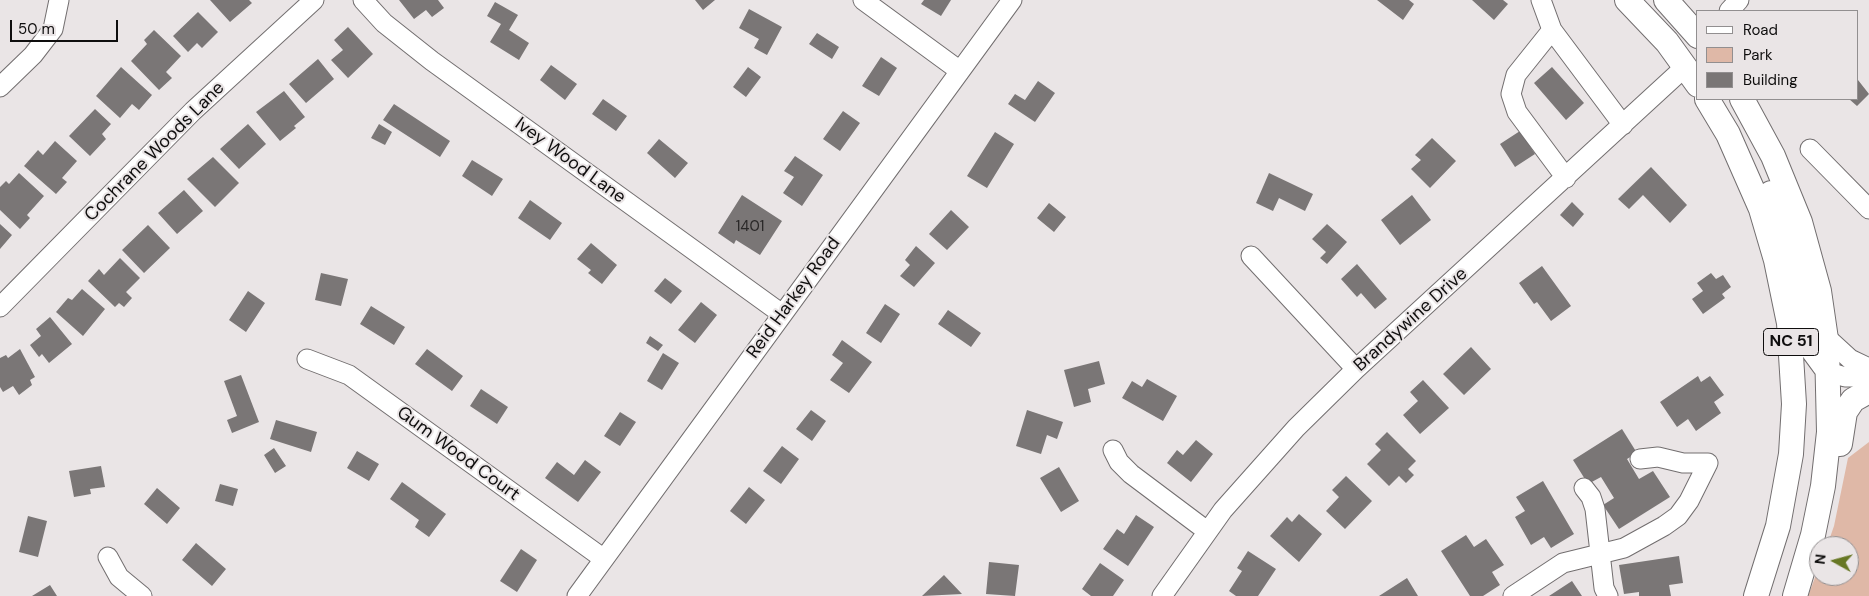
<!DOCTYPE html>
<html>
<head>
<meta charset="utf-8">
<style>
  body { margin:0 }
  #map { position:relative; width:1869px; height:596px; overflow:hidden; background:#eae5e6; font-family:"DM Sans",sans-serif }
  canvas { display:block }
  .legend { position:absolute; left:1696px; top:10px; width:162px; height:90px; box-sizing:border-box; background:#eae5e6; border:1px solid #928f90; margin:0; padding:6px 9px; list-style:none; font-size:15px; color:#0f0e0e }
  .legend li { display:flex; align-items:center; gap:10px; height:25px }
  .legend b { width:25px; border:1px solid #928f90 }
  .north { position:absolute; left:1809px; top:536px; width:50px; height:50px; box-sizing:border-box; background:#eae5e6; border:1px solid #928f90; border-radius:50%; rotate:277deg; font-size:14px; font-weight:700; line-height:20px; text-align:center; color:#0f0e0e }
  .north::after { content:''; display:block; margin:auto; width:18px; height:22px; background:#677724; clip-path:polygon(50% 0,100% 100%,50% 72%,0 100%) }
  .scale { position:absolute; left:10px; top:20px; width:108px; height:22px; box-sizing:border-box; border:2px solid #0f0e0e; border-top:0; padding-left:6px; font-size:15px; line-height:18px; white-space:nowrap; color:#0f0e0e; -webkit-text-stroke:4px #eae5e6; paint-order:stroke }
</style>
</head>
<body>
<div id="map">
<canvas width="1869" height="596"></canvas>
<ul class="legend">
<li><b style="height:6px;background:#fff"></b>Road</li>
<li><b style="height:14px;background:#dfb8a7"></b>Park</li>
<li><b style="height:14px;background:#7a7676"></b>Building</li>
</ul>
<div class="north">N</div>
<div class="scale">50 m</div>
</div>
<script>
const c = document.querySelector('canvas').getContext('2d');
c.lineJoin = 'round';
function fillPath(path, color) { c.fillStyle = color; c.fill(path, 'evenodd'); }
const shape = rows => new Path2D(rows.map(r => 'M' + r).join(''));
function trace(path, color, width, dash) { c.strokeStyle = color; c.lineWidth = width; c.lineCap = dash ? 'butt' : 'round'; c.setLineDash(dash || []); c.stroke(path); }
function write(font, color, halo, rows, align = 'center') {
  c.font = font + ' "DM Sans",sans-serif'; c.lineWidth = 4; c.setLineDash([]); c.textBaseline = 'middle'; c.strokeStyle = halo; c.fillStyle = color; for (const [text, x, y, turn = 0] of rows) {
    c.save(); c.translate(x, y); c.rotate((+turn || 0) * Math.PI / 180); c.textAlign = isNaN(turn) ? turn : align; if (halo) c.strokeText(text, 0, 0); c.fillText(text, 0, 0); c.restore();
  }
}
fillPath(shape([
  [1869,442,1869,596,1808,596,1819,567,1819,576,1849,576,1849,546,1827,546,1834,526,1848,458]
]), '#dfb8a7');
fillPath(shape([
  [210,0,249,0,252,3,230,22],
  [399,0,438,0,444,8,432,17,426,10,414,19],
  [695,0,715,0,703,10],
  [924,0,951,0,941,16,921,4],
  [1377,0,1409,0,1414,4,1403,20],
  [1472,0,1503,0,1508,4,1494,20],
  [495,2,518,15,509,30,529,43,519,60,490,42,501,24,487,16],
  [749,9,782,27,767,55,754,48,759,39,739,28],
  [198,12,218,32,202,48,197,43,188,52,173,36],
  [348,27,373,54,348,78,331,60,343,50,334,40],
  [154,30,181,56,166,72,172,78,159,90,131,61,147,44,144,40],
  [817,33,839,47,832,59,809,44],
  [881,57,897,68,879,96,862,86],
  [318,59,334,79,306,103,289,84],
  [551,65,577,84,565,100,540,80],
  [121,67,152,95,139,110,132,104,120,118,96,96],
  [748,67,761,77,746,97,733,87],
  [1552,67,1584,103,1566,120,1534,83],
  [1858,80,1869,94,1857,106,1849,99,1858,99],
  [1038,81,1055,93,1035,122,1008,104,1015,94,1025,100],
  [284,91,305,117,294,126,296,128,280,141,256,112],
  [603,99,627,116,616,131,592,114],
  [394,104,450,141,440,157,383,120],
  [95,109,111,124,102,134,106,139,90,156,69,136],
  [843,111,860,123,840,151,823,139],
  [248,124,266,144,239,169,220,149],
  [379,124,392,132,385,145,371,138],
  [1520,131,1535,154,1515,167,1500,144],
  [995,132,1014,144,987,188,967,176],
  [1432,138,1456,161,1430,188,1411,169,1421,160,1415,155],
  [659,139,688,163,675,178,647,153],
  [55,141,77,161,62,178,67,182,56,194,24,166,38,150,43,155],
  [795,156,823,175,802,206,783,193,794,177,784,171],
  [213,157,239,183,215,207,187,179],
  [472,160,503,179,492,196,462,176],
  [1651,167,1687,205,1670,223,1643,195,1629,209,1618,199],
  [19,173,44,196,27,215,30,218,20,229,0,210,0,187,6,181,9,184],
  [1269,173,1313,194,1305,211,1279,198,1273,211,1256,203],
  [184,190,203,211,177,234,158,213],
  [742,195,782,221,760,255,736,240,734,244,718,233],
  [1412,195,1431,220,1400,245,1381,220],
  [530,200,562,223,550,240,518,218],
  [1572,202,1584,214,1573,227,1560,215],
  [1049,203,1066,217,1054,232,1037,218],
  [951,210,969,227,947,250,929,234],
  [0,224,12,235,0,249],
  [1327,224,1347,242,1327,264,1320,258,1326,252,1312,239],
  [148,225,170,248,144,273,122,250],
  [591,243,617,265,602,284,588,273,591,270,577,259],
  [916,246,935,263,914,287,900,276,910,265,905,260],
  [120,258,140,278,126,292,132,298,124,307,119,303,115,307,88,281,99,269,104,275],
  [1357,264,1387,299,1375,309,1361,293,1357,297,1341,279],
  [1542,266,1571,306,1551,321,1537,302,1534,304,1519,283],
  [321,273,348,279,341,306,315,300],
  [1711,273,1716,279,1723,275,1731,287,1722,294,1725,298,1703,314,1692,299,1703,291,1697,283],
  [665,278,682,291,671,304,654,291],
  [82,289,105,309,83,336,56,312,68,298,72,300],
  [248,291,265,303,246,332,229,320],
  [701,302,717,315,695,343,678,330],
  [885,304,900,314,881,343,866,333],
  [371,306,405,327,394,345,360,324],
  [948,310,981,333,971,347,938,324],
  [50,317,72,344,49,363,42,354,39,357,30,345,41,336,36,329],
  [650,336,663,345,658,351,646,343],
  [842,340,872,362,849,393,830,380,843,363,832,355],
  [1471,347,1491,369,1464,395,1443,374],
  [20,349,35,377,30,380,32,385,19,395,13,386,3,392,0,387,0,358,6,355,8,358],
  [427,349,463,376,452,391,415,364],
  [663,353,679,363,662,390,647,381],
  [1099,361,1105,384,1088,389,1091,402,1074,407,1064,370],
  [241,375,259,422,232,433,227,420,237,416,224,381],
  [1698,376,1701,382,1710,376,1724,395,1714,402,1721,413,1696,431,1688,419,1677,427,1660,402],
  [1147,379,1177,396,1163,421,1122,398,1132,381,1142,387],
  [1423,380,1449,408,1420,434,1403,415,1418,401,1410,392],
  [481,389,508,407,497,424,470,406],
  [811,410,826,421,812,441,796,429],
  [1027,410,1063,422,1057,439,1047,435,1041,454,1016,446],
  [620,412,636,422,620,446,604,436],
  [276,420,317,432,311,452,270,439],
  [1622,429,1637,453,1627,459,1639,479,1653,471,1670,497,1619,529,1603,505,1614,498,1601,477,1588,484,1573,460],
  [1387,432,1416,461,1408,469,1414,475,1406,483,1399,476,1389,486,1367,464,1381,450,1375,444],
  [1196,440,1213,454,1191,482,1167,463,1177,450,1183,455],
  [782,446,799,459,781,484,763,471],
  [274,448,286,466,275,473,264,455],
  [357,451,379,464,369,481,347,468],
  [585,460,601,472,578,502,545,478,557,462,574,475],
  [101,466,105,487,90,489,91,494,74,497,69,471],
  [1059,467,1079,501,1061,512,1040,478],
  [1346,476,1372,501,1345,529,1326,511,1339,497,1332,490],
  [1543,481,1574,534,1551,548,1544,537,1531,545,1515,517,1525,511,1516,497],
  [402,482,446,514,429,537,415,527,419,520,390,499],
  [220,484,238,489,233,506,215,501],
  [749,487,765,500,746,524,730,511],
  [157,488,180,508,167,524,144,504],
  [1299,514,1322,534,1299,562,1270,536,1287,517,1292,522],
  [1136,515,1154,527,1128,566,1103,549,1117,529,1124,534],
  [28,516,47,521,38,557,19,552],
  [1466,535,1474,547,1486,539,1504,565,1492,572,1500,585,1483,596,1470,596,1441,551],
  [196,543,226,569,212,586,182,560],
  [521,549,537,560,517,592,500,581],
  [1248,551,1276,569,1258,596,1236,596,1229,591,1242,571,1237,568],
  [1679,556,1683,583,1669,585,1671,596,1639,596,1639,592,1624,594,1619,565],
  [989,562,1019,565,1015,596,986,594],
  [1100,563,1124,580,1113,596,1091,596,1082,589],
  [944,575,962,594,922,596],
  [1407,578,1418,596,1379,596],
  [1572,581,1582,596,1549,596],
  [50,585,57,596,32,596]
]), '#7a7676');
const minor = shape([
  [363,0,384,23,432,61,782,314],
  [863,0,960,71],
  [1541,0,1552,30,1623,125],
  [1729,11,1739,0],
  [1552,30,1516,75,1511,94,1517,112,1566,178],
  [0,87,33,55,53,29,59,0],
  [1810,149,1869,209],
  [1251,256,1356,369],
  [0,307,193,111,314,0],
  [1826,337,1850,359,1869,368],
  [307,359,349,375,604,559],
  [1829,372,1845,377,1869,377],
  [1113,450,1119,462,1131,474,1207,531],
  [1584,488,1591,497,1595,509,1604,588,1608,596],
  [108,557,119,577,142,596],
  [577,596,1012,0],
  [1162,596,1223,510,1296,428,1356,369,1685,67],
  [1513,596,1563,563,1624,548,1664,526,1678,516,1689,501,1708,463,1683,463,1658,457,1640,459]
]);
const major = shape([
  [1627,0,1667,42,1698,85],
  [1666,0,1698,36],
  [1707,99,1728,134,1761,209,1776,260,1789,323,1794,404,1791,454,1778,526,1756,596],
  [1742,99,1773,156,1800,222,1819,291,1827,346,1829,432,1823,486,1813,535,1795,596],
  [1771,193,1792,254,1810,346,1829,372],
  [1840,444,1845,412,1853,400,1869,391]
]);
trace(minor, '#726e6f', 21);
trace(major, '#726e6f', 26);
trace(minor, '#fff', 19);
trace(major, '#fff', 24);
write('15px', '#2a2828', null, [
  ["1401",750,227]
]);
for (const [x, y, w] of [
  [1791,342,55]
]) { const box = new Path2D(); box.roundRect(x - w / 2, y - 13.5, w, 27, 4); c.fillStyle = '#eae5e6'; c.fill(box); trace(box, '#0f0e0e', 1); }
write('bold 16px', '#0f0e0e', null, [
  ["NC 51",1791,342]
]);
write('18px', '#0f0e0e', '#eae5e6', [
  ["Cochrane Woods Lane",155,152,-45],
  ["Ivey Wood Lane",570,161,36],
  ["Reid Harkey Road",794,298,-54],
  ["Brandywine Drive",1411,320,-42],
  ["Gum Wood Court",458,454,36]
]);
</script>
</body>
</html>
